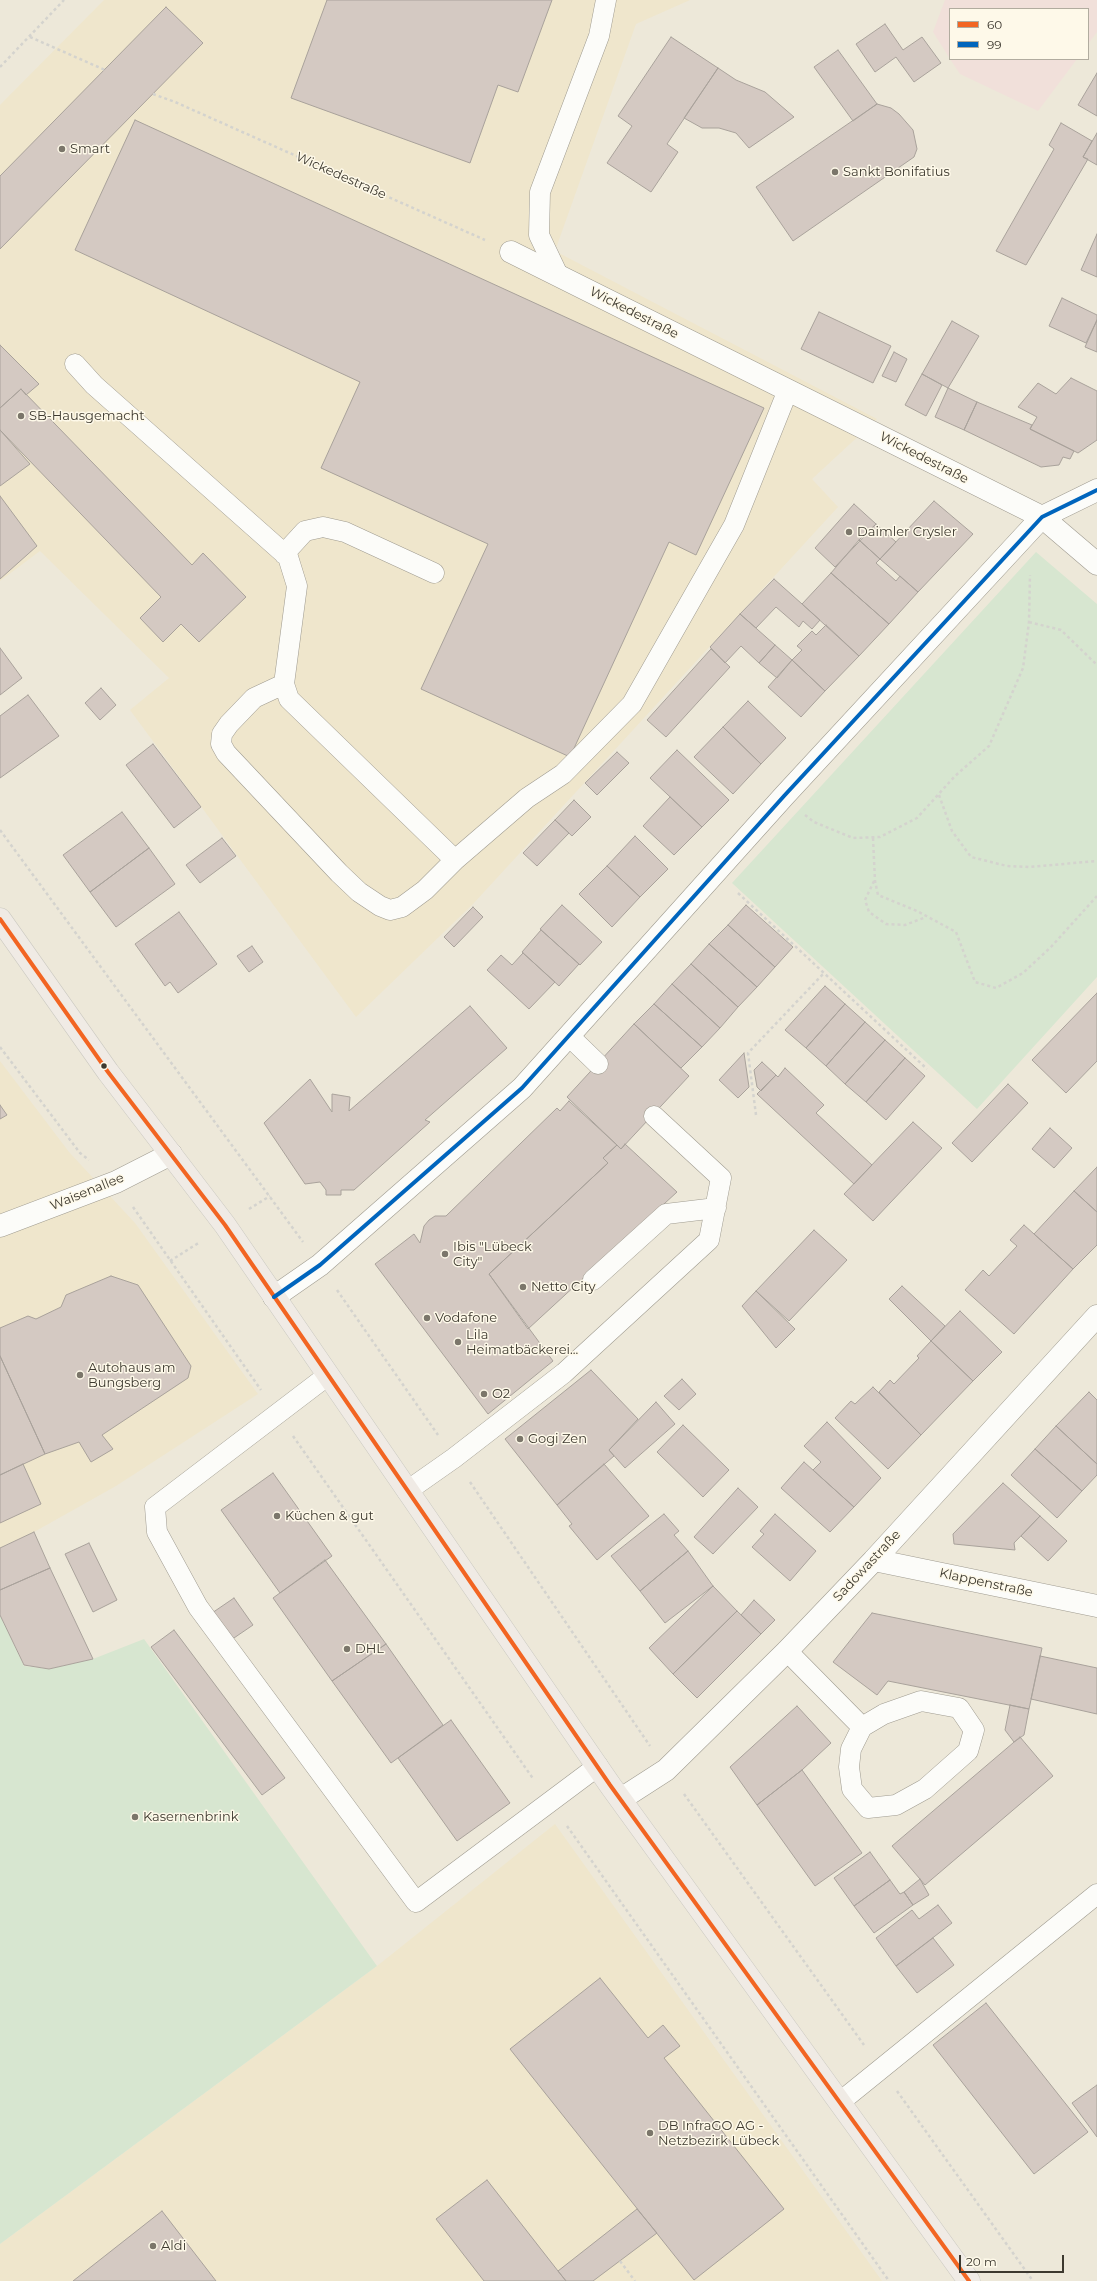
<!DOCTYPE html>
<html>
<head>
<meta charset="utf-8">
<style>
  body { margin:0 }
  #map { position:relative; width:1097px; height:2281px; overflow:hidden; background:#ede8d9; font-family:Montserrat,sans-serif }
  canvas { display:block }
  .legend { position:absolute; left:949px; top:8px; width:140px; height:52px; box-sizing:border-box; background:#fef9e9; border:1px solid #b1ac9f; margin:0; padding:5px 7px; list-style:none; font-size:12px; color:#3d392f }
  .legend li { display:flex; align-items:center; gap:8px; height:20px }
  .legend b { width:20px; border:1px solid #b1ac9f }
  .scale { position:absolute; left:959px; top:2255px; width:105px; height:18px; box-sizing:border-box; border:2px solid #3d392f; border-top:0; padding-left:5px; font-size:12px; line-height:14px; white-space:nowrap; color:#3d392f; -webkit-text-stroke:3px #fef9e9; paint-order:stroke }
</style>
</head>
<body>
<div id="map">
<canvas width="1097" height="2281"></canvas>
<ul class="legend">
<li><b style="height:5px;background:#f26522"></b>60</li>
<li><b style="height:5px;background:#0065bd"></b>99</li>
</ul>
<div class="scale">20 m</div>
</div>
<script>
const c = document.querySelector('canvas').getContext('2d');
c.lineJoin = 'round';
function fillPath(path, color) { c.fillStyle = color; c.fill(path, 'evenodd'); }
const shape = rows => new Path2D(rows.map(r => 'M' + r).join(''));
function trace(path, color, width, dash) { c.strokeStyle = color; c.lineWidth = width; c.lineCap = dash ? 'butt' : 'round'; c.setLineDash(dash || []); c.stroke(path); }
function write(font, color, halo, rows, align = 'center') {
  c.font = font + ' Montserrat,sans-serif'; c.lineWidth = 3; c.setLineDash([]); c.textBaseline = 'middle'; c.strokeStyle = halo; c.fillStyle = color; for (const [text, x, y, turn = 0] of rows) {
    c.save(); c.translate(x, y); c.rotate((+turn || 0) * Math.PI / 180); c.textAlign = isNaN(turn) ? turn : align; if (halo) c.strokeText(text, 0, 0); c.fillText(text, 0, 0); c.restore();
  }
}
fillPath(shape([
  [104,0,690,0,636,24,555,251,877,419,812,479,838,507,473,904,356,1017,130,710,169,678,40,551,0,581,0,105],
  [0,1061,69,1152,135,1223,258,1394,116,1486,34,1532,0,1548],
  [555,1824,882,2281,0,2281,0,2244,377,1966]
]), '#efe6cc');
fillPath(shape([
  [945,0,1097,0,1097,32,1088,44,1088,9,950,9,950,59,933,32],
  [950,59,1077,59,1038,111,960,74]
]), '#f1e0da');
fillPath(shape([
  [1036,552,1097,604,1097,977,977,1109,732,883],
  [0,1615,24,1666,49,1669,93,1659,144,1639,377,1966,0,2244]
]), '#d7e6d0');
const building = shape([
  [327,0,552,0,518,92,498,85,470,163,291,98,327,0],
  [166,7,203,43,0,249,0,176,166,7],
  [885,24,903,50,922,37,941,63,914,82,896,57,875,72,856,44,885,24],
  [671,37,718,68,667,144,678,152,651,192,607,163,632,126,618,116,671,37],
  [838,50,877,104,853,121,814,67,838,50],
  [718,68,736,80,765,92,794,117,749,148,736,133,719,128,702,128,684,118,718,68],
  [1097,73,1097,116,1078,105,1097,73],
  [877,104,891,108,899,114,913,130,917,149,914,157,793,241,756,187,877,104],
  [135,120,764,408,696,555,669,542,570,757,421,689,488,544,321,468,360,382,75,250,135,120],
  [1061,123,1092,141,1083,157,1088,159,1026,265,996,251,1054,149,1049,145,1061,123],
  [1097,133,1097,165,1083,157,1097,133],
  [1097,234,1097,277,1081,270,1097,234],
  [1062,298,1097,315,1097,320,1086,343,1049,326,1062,298],
  [819,312,891,346,873,383,801,349,819,312],
  [1097,320,1097,352,1085,347,1097,320],
  [952,321,979,336,948,388,922,374,952,321],
  [0,345,39,384,26,395,21,389,0,408,0,345],
  [894,352,907,359,896,382,882,376,894,352],
  [922,374,942,385,926,416,905,405,922,374],
  [1071,378,1097,391,1097,440,1078,453,1030,429,1037,417,1018,407,1038,383,1056,394,1071,378],
  [948,388,977,402,964,430,935,417,948,388],
  [21,389,192,565,203,553,246,597,199,642,181,624,163,642,140,618,161,597,0,430,0,408,21,389],
  [977,402,1032,425,1030,429,1074,451,1070,459,1063,457,1059,465,1041,467,964,430,977,402],
  [0,430,30,464,0,486,0,430],
  [0,496,37,546,0,579,0,496],
  [934,501,973,534,918,592,880,559,934,501],
  [854,504,876,524,835,567,815,548,854,504],
  [876,524,896,542,880,559,859,540,876,524],
  [859,540,880,559,876,563,896,581,900,576,918,592,889,624,831,573,859,540],
  [831,573,889,624,859,656,802,604,831,573],
  [774,579,820,620,812,629,803,621,799,627,776,607,756,628,740,614,774,579],
  [740,614,775,645,759,663,741,646,725,663,710,647,740,614],
  [826,625,859,656,825,691,792,660,802,650,797,646,812,631,816,635,826,625],
  [775,645,792,660,777,678,759,663,775,645],
  [0,648,22,678,0,695,0,648],
  [711,649,730,667,666,737,647,720,711,649],
  [792,660,825,691,801,717,768,687,792,660],
  [101,688,116,705,100,720,85,703,101,688],
  [28,695,59,736,0,778,0,716,28,695],
  [748,701,786,738,761,764,723,727,748,701],
  [723,727,761,764,733,794,694,757,723,727],
  [153,744,201,807,174,828,126,765,153,744],
  [677,750,729,800,702,827,650,778,677,750],
  [617,752,629,763,597,795,585,783,617,752],
  [670,797,702,827,674,855,643,826,670,797],
  [574,800,591,817,572,836,555,820,574,800],
  [122,812,149,848,90,892,63,855,122,812],
  [555,820,569,833,537,866,523,853,555,820],
  [635,836,668,869,640,897,607,866,635,836],
  [222,838,236,856,200,883,186,865,222,838],
  [149,848,175,884,116,927,90,892,149,848],
  [607,866,640,897,612,927,579,894,607,866],
  [562,905,602,942,580,965,540,929,562,905],
  [746,905,793,947,775,967,728,925,746,905],
  [473,907,483,917,454,947,444,937,473,907],
  [179,912,217,964,178,993,170,982,165,986,135,944,179,912],
  [728,925,775,967,757,987,709,944,728,925],
  [541,930,579,964,559,986,522,952,541,930],
  [709,944,757,987,738,1007,691,964,709,944],
  [252,946,263,962,249,972,237,956,252,946],
  [523,953,555,982,529,1009,487,970,501,955,512,965,523,953],
  [691,964,738,1007,720,1028,672,984,691,964],
  [672,984,720,1028,702,1047,654,1004,672,984],
  [825,986,845,1004,806,1048,785,1030,825,986],
  [1097,993,1097,1061,1066,1093,1032,1060,1097,993],
  [654,1004,702,1047,681,1068,634,1024,654,1004],
  [845,1004,865,1022,826,1066,806,1048,845,1004],
  [470,1006,507,1048,425,1120,430,1122,354,1190,341,1190,341,1195,326,1195,326,1190,320,1182,305,1184,264,1123,310,1079,332,1112,332,1094,350,1097,349,1111,470,1006],
  [865,1022,885,1040,845,1084,826,1066,865,1022],
  [634,1024,689,1076,621,1149,567,1097,634,1024],
  [885,1040,905,1058,866,1102,845,1084,885,1040],
  [744,1053,749,1087,738,1098,719,1080,744,1053],
  [905,1058,925,1076,886,1120,866,1102,905,1058],
  [762,1062,776,1075,761,1091,757,1087,754,1070,762,1062],
  [785,1068,824,1105,816,1113,872,1165,854,1184,757,1094,776,1075,778,1077,785,1068],
  [1008,1084,1028,1103,972,1162,952,1143,1008,1084],
  [569,1101,617,1145,603,1158,608,1163,489,1274,553,1361,488,1414,375,1264,414,1234,420,1243,424,1226,429,1220,435,1216,446,1216,557,1108,560,1111,569,1101],
  [0,1105,7,1115,0,1119,0,1105],
  [913,1122,942,1148,873,1221,844,1194,913,1122],
  [1050,1128,1072,1148,1054,1168,1032,1149,1050,1128],
  [625,1144,677,1192,528,1329,489,1274,608,1163,603,1158,617,1145,621,1149,625,1144],
  [1097,1167,1097,1212,1074,1191,1097,1167],
  [1074,1191,1097,1212,1097,1245,1073,1269,1034,1234,1074,1191],
  [1024,1225,1073,1269,1014,1334,965,1290,983,1270,989,1276,1017,1246,1010,1240,1024,1225],
  [814,1230,847,1260,789,1321,756,1291,814,1230],
  [111,1276,138,1285,191,1366,188,1378,102,1435,113,1449,91,1462,79,1442,45,1454,0,1356,0,1328,28,1316,36,1319,61,1307,66,1295,111,1276],
  [902,1286,945,1326,931,1341,889,1299,902,1286],
  [756,1291,795,1329,776,1348,742,1306,756,1291],
  [960,1311,1002,1352,973,1381,931,1341,960,1311],
  [931,1341,973,1381,921,1435,879,1392,890,1380,894,1384,919,1358,917,1356,931,1341],
  [0,1356,45,1454,0,1475,0,1356],
  [591,1370,638,1419,609,1450,614,1456,557,1505,505,1439,591,1370],
  [682,1379,696,1394,679,1410,664,1396,682,1379],
  [873,1387,921,1435,888,1469,835,1418,851,1401,855,1404,873,1387],
  [1089,1392,1097,1400,1097,1464,1056,1426,1089,1392],
  [656,1402,675,1424,625,1468,609,1450,656,1402],
  [827,1422,881,1478,854,1507,813,1470,821,1462,804,1446,827,1422],
  [683,1425,729,1470,703,1497,657,1452,683,1425],
  [1056,1426,1097,1464,1097,1475,1082,1491,1035,1449,1056,1426],
  [1035,1449,1082,1491,1057,1518,1011,1475,1035,1449],
  [804,1462,854,1507,830,1532,781,1488,804,1462],
  [23,1464,41,1504,0,1523,0,1475,23,1464],
  [604,1464,649,1516,597,1560,569,1526,572,1524,557,1505,604,1464],
  [273,1473,332,1556,280,1593,221,1510,273,1473],
  [1003,1483,1040,1516,1014,1543,1015,1550,954,1544,953,1534,1003,1483],
  [738,1488,758,1507,713,1554,694,1537,738,1488],
  [664,1514,679,1531,674,1535,688,1551,640,1591,611,1556,664,1514],
  [775,1514,816,1551,790,1581,752,1547,764,1534,760,1531,775,1514],
  [1040,1516,1067,1541,1048,1561,1021,1536,1040,1516],
  [34,1532,50,1568,0,1590,0,1548,34,1532],
  [89,1543,117,1600,93,1612,65,1554,89,1543],
  [688,1551,713,1586,665,1623,640,1591,688,1551],
  [325,1560,386,1644,332,1681,273,1598,325,1560],
  [50,1568,93,1659,49,1669,24,1665,0,1615,0,1590,50,1568],
  [713,1586,737,1611,673,1674,649,1648,713,1586],
  [234,1598,253,1625,231,1640,212,1613,234,1598],
  [754,1600,775,1620,761,1634,741,1615,754,1600],
  [737,1611,761,1634,697,1698,673,1674,737,1611],
  [872,1613,1042,1648,1029,1709,888,1681,877,1695,833,1662,872,1613],
  [174,1630,285,1778,262,1795,151,1647,174,1630],
  [386,1644,443,1725,391,1763,332,1681,386,1644],
  [1040,1656,1097,1668,1097,1714,1031,1699,1040,1656],
  [1010,1705,1029,1709,1024,1735,1014,1742,1005,1730,1010,1705],
  [797,1706,831,1743,802,1770,757,1805,730,1767,797,1706],
  [451,1720,510,1803,457,1841,398,1758,451,1720],
  [1020,1737,1053,1776,925,1885,892,1846,1020,1737],
  [802,1770,862,1853,815,1886,757,1805,802,1770],
  [870,1852,890,1880,854,1906,834,1878,870,1852],
  [920,1879,929,1895,913,1905,904,1892,920,1879],
  [890,1880,900,1894,904,1892,913,1905,874,1933,854,1906,890,1880],
  [938,1905,952,1923,896,1966,876,1938,912,1910,919,1919,938,1905],
  [933,1938,954,1965,917,1993,896,1966,933,1938],
  [600,1978,648,2038,663,2025,680,2046,664,2058,784,2209,694,2280,510,2049,600,1978],
  [986,2003,1088,2132,1034,2174,933,2045,986,2003],
  [1097,2085,1097,2137,1072,2103,1097,2085],
  [487,2180,558,2271,566,2281,484,2281,436,2219,487,2180],
  [637,2209,657,2233,593,2281,566,2281,558,2271,637,2209],
  [162,2211,216,2281,73,2281,162,2211]
]);
fillPath(building, '#d4c9c2');
trace(building, '#a9a29b', 1);
const service = shape([
  [558,275,539,235,540,192,599,36,606,0],
  [75,364,94,385,288,557,297,586,284,684,289,699,455,860,527,798,563,774,632,704,734,525,788,390],
  [284,554,305,531,323,527,345,532,434,573],
  [284,684,254,698,229,724,222,734,221,744,226,753,339,873,359,892,380,906,390,910,402,907,425,890,455,860],
  [569,1036,598,1064],
  [593,1280,666,1214,716,1208],
  [327,1376,155,1507,157,1532,198,1607,416,1902,598,1766],
  [407,1491,454,1458,564,1373,709,1240,721,1178,654,1116],
  [787,1651,862,1727,851,1749,849,1767,852,1789,868,1808,896,1805,925,1789,968,1751,974,1730,959,1708,921,1701,884,1714,862,1727],
  [840,2102,1097,1894]
]);
const minor = shape([
  [511,252,1042,517,1097,564],
  [0,1226,116,1182,171,1154],
  [274,1297,320,1265,522,1088,784,796,1042,517,1097,490],
  [874,1560,1097,1606],
  [621,1799,666,1770,787,1651,874,1560,1097,1316]
]);
const primary = shape([
  [0,919,108,1072,225,1225,610,1785,969,2281]
]);
trace(service, '#9f9b90', 21);
trace(minor, '#9f9b90', 23);
trace(primary, '#cac8c0', 23);
trace(shape([
  [30,37,105,70],
  [0,67,64,0],
  [153,94,175,102,485,240],
  [1029,622,1061,630,1097,665],
  [939,795,952,831,971,857,1007,866,1029,867,1097,861],
  [805,815,814,822,853,838,880,837,917,818,955,776,989,746,1023,668,1029,622,1030,575],
  [0,830,303,1242],
  [873,838,875,881,878,895,917,911,956,932,975,982,996,988,1023,973,1051,947,1097,896],
  [874,881,865,900,869,912,886,924,905,925,926,917],
  [738,893,927,1069],
  [0,1047,80,1153,89,1160],
  [756,1115,748,1053,824,973],
  [133,1207,261,1390],
  [249,1209,270,1196],
  [170,1261,200,1242],
  [337,1290,438,1435],
  [293,1436,534,1780],
  [470,1482,650,1746],
  [684,1794,864,2045],
  [567,1826,889,2281],
  [897,2091,1033,2281],
  [620,2261,635,2281]
]), '#d4d3ce', 2.5, [3, 3]);
trace(service, '#fcfcf9', 20);
trace(minor, '#fcfcf9', 22);
trace(primary, '#f0ebe5', 22);
trace(shape([
  [0,919,108,1072,225,1225,610,1785,969,2281]
]), '#f26522', 4);
trace(shape([
  [274,1297,320,1265,522,1088,784,796,1042,517,1097,490]
]), '#0065bd', 4);
for (const [x, y, r, color] of [
  [62,149,4,"#7b766a"],
  [835,172,4,"#7b766a"],
  [21,416,4,"#7b766a"],
  [849,532,4,"#7b766a"],
  [104,1066,3.5,"#3d392f"],
  [445,1254,4,"#7b766a"],
  [523,1287,4,"#7b766a"],
  [427,1318,4,"#7b766a"],
  [458,1342,4,"#7b766a"],
  [80,1375,4,"#7b766a"],
  [484,1394,4,"#7b766a"],
  [520,1439,4,"#7b766a"],
  [277,1516,4,"#7b766a"],
  [347,1649,4,"#7b766a"],
  [135,1817,4,"#7b766a"],
  [650,2133,4,"#7b766a"],
  [153,2246,4,"#7b766a"]
]) { const dot = new Path2D(); dot.arc(x, y, r, 0, 2 * Math.PI); c.fillStyle = color; c.fill(dot); trace(dot, '#fef9e9', 1.5); }
write('13px', '#3d392f', '#fef9e9', [
  ["Smart",70,149],
  ["Sankt Bonifatius",843,172],
  ["SB-Hausgemacht",29,416],
  ["Daimler Crysler",857,532],
  ["Ibis \"Lübeck",453,1247],
  ["City\"",453,1262],
  ["Netto City",531,1287],
  ["Vodafone",435,1318],
  ["Lila",466,1335],
  ["Heimatbäckerei...",466,1350],
  ["Autohaus am",88,1368],
  ["Bungsberg",88,1383],
  ["O2",492,1394],
  ["Gogi Zen",528,1439],
  ["Küchen & gut",285,1516],
  ["DHL",355,1649],
  ["Kasernenbrink",143,1817],
  ["DB InfraGO AG -",658,2126],
  ["Netzbezirk Lübeck",658,2141],
  ["Aldi",161,2246]
], 'left');
write('13px', '#3d392f', '#fef9e9', [
  ["Wickedestraße",341,176,24],
  ["Wickedestraße",634,313,27],
  ["Wickedestraße",924,458,27],
  ["Waisenallee",87,1192,-22],
  ["Sadowastraße",867,1566,-47],
  ["Klappenstraße",986,1583,12]
]);
</script>
</body>
</html>
